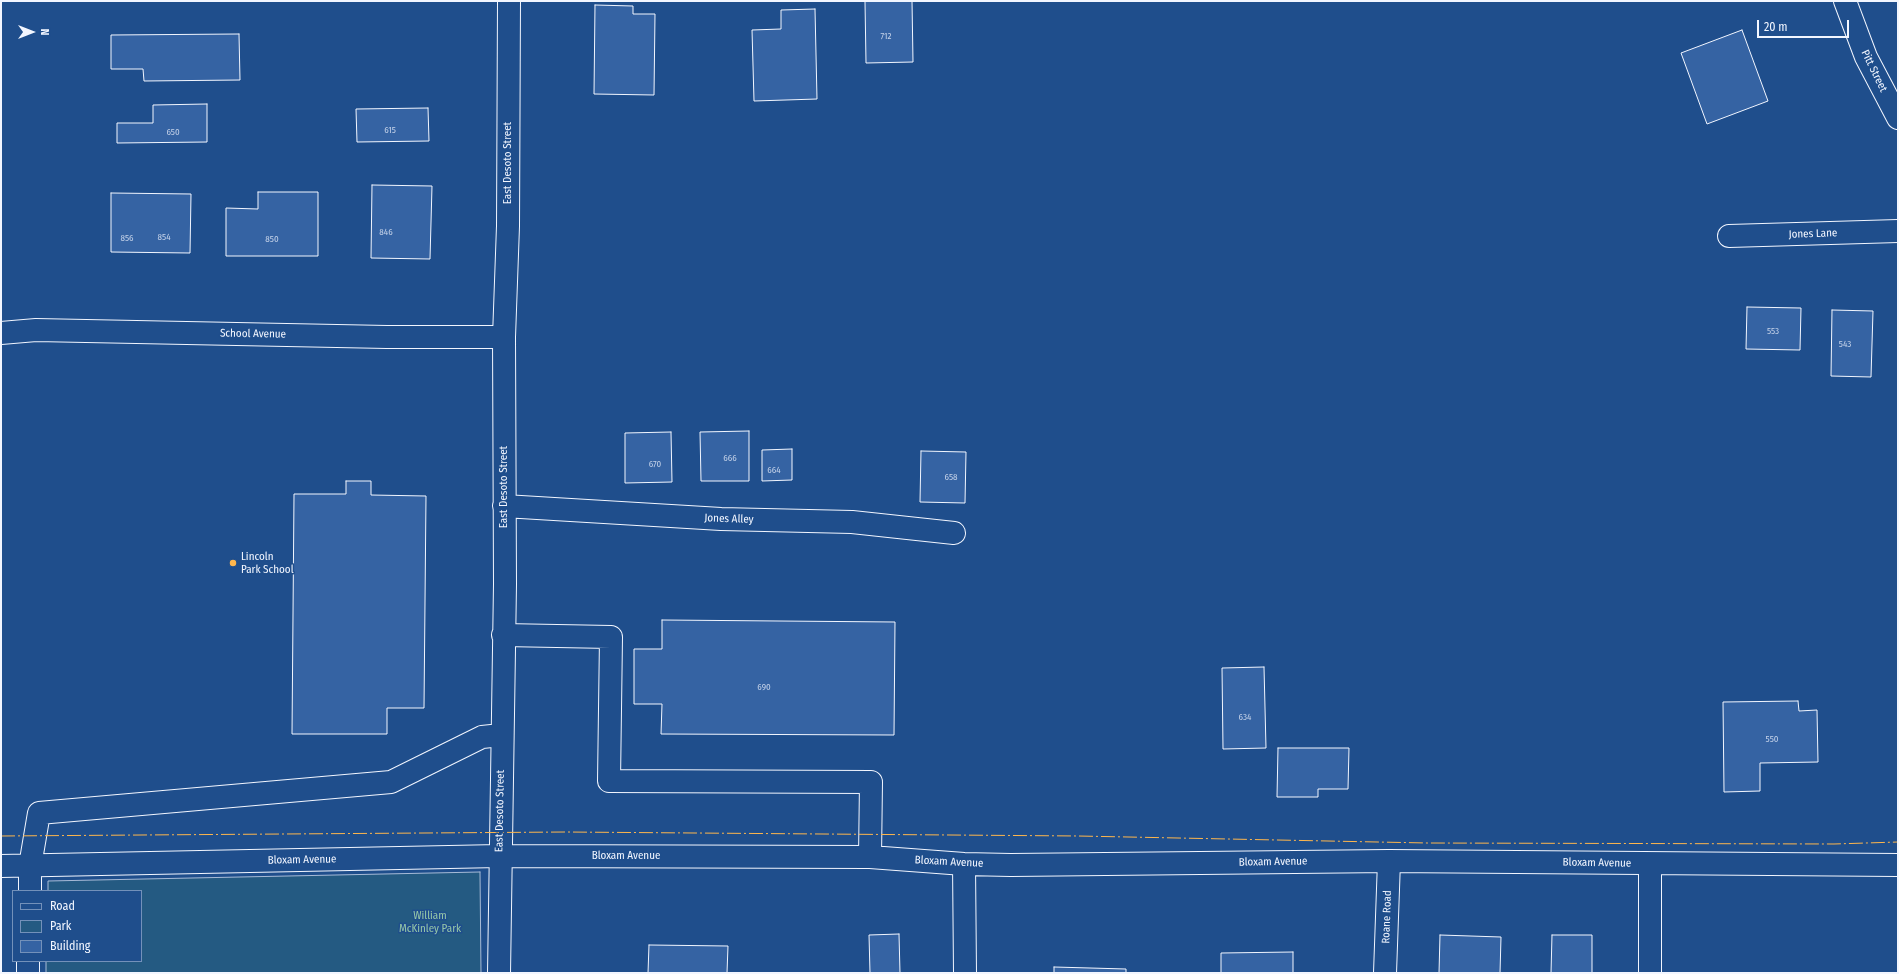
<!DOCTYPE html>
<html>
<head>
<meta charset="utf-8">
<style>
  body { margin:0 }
  #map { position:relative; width:1899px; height:974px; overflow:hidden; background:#1f4e8c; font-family:"Fira Sans Condensed",sans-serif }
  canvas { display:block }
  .frame { position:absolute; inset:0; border:2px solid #f2f6ff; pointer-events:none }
  .legend { position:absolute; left:12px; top:890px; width:130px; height:72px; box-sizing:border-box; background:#1f4e8c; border:1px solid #7391ba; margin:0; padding:5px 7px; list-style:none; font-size:12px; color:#f2f6ff }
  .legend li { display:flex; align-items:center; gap:8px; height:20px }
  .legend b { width:20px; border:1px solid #7391ba }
  .north { position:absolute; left:12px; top:12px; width:40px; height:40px; -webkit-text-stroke:3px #1f4e8c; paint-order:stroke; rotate:90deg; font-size:11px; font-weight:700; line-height:16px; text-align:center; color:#f2f6ff }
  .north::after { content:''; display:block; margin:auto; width:14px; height:18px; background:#f2f6ff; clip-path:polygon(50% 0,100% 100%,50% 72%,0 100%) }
  .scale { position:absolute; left:1757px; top:20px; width:92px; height:18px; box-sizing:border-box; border:2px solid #f2f6ff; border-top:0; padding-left:5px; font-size:12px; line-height:14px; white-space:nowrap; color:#f2f6ff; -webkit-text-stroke:3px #1f4e8c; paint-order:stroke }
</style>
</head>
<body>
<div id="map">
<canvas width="1899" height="974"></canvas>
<div class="frame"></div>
<ul class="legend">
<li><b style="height:5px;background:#1f4e8c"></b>Road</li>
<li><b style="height:11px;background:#245a82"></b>Park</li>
<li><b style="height:11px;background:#3563a3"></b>Building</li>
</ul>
<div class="north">N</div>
<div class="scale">20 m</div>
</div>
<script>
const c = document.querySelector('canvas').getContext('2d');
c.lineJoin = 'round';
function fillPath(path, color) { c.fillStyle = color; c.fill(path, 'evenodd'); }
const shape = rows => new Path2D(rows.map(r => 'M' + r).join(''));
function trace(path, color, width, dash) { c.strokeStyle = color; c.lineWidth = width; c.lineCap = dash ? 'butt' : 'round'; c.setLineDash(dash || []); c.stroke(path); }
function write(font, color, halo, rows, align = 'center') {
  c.font = font + ' "Fira Sans Condensed",sans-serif'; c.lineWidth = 3; c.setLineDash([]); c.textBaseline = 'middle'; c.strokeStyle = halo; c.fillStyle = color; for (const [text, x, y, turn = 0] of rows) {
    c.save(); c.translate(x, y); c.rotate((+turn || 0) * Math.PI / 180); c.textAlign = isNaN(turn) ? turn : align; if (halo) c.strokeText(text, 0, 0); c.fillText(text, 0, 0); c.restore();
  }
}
const green = shape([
  [480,872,481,973,46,973,46,961,141,961,141,891,48,891,48,881,480,872]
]);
fillPath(green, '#245a82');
trace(green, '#a8bbd7', 1);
const building = shape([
  [865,1,912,1,913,62,866,63,865,1],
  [595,5,633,6,633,14,655,14,654,95,594,94,595,5],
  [815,9,817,99,754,101,752,30,781,29,781,10,815,9],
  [1742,30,1768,101,1707,124,1681,53,1742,30],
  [239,34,240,80,144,81,143,69,111,69,111,35,239,34],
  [207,104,207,142,117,143,117,123,153,123,153,105,207,104],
  [428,108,429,141,357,142,356,109,428,108],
  [372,185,432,186,430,259,371,258,372,185],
  [258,192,318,192,318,256,226,256,226,208,258,209,258,192],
  [111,193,191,194,190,253,111,252,111,193],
  [1747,307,1801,308,1800,350,1746,349,1747,307],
  [1832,310,1873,311,1871,377,1831,376,1832,310],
  [749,431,749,481,701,481,700,432,749,431],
  [671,432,672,482,625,483,625,433,671,432],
  [792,449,792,480,762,481,762,450,792,449],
  [921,451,966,452,965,503,920,502,921,451],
  [346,481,371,481,371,495,426,496,424,708,387,708,387,734,292,734,294,494,346,494,346,481],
  [662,620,895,622,894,735,661,734,662,704,634,704,634,649,662,649,662,620],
  [1264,667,1266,748,1223,749,1222,668,1264,667],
  [1798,701,1799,711,1817,710,1818,762,1760,763,1760,791,1724,792,1723,702,1798,701],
  [1278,748,1349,748,1348,789,1318,789,1318,797,1277,797,1278,748],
  [899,934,900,973,870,973,869,935,899,934],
  [1440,935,1501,937,1500,973,1439,973,1440,935],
  [1552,935,1592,935,1592,973,1551,973,1552,935],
  [649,945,728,946,727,973,648,973,649,945],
  [1293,952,1293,973,1221,973,1221,953,1293,952],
  [1054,967,1126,969,1126,973,1054,973,1054,967]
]);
fillPath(building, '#3563a3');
trace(building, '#f2f6ff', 1);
const minor = shape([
  [1845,1,1866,57,1898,118],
  [1729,236,1898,231],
  [1,333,36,330,387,337,504,337],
  [504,506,721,519,852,522,954,533],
  [503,635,611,637,609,781,871,782,870,857],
  [964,864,965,973],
  [1,866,499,856,870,857,964,864,1011,865,1389,861,1898,865],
  [30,891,30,866,39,813,391,782,482,737,501,735],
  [28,973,28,961],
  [499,973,505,584,504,337,508,226,509,1],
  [1385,973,1389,861],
  [1650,973,1650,864]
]);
trace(minor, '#f2f6ff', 24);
trace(minor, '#1f4e8c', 22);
trace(shape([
  [1,836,566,832,1078,836,1427,843,1834,844,1898,842]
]), '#ffb74d', 1, [14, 3, 2, 3]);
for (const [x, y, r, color] of [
  [233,563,4,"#ffb74d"]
]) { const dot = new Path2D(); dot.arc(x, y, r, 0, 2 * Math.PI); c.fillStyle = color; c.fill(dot); trace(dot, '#1f4e8c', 1.5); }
write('9px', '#c3d1e8', null, [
  ["712",886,36],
  ["615",390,130],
  ["650",173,132],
  ["846",386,232],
  ["854",164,237],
  ["856",127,238],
  ["850",272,239],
  ["553",1773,331],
  ["543",1845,344],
  ["666",730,458],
  ["670",655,464],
  ["664",774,470],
  ["658",951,477],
  ["690",764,687],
  ["634",1245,717],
  ["550",1772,739]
]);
write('11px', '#f2f6ff', '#1f4e8c', [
  ["Pitt Street",1874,71,64],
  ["East Desoto Street",508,163,-90],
  ["Jones Lane",1813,234,-2],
  ["School Avenue",253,334,1],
  ["East Desoto Street",504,487,-90],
  ["Jones Alley",729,519,2],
  ["East Desoto Street",500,811,-89],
  ["Bloxam Avenue",626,856],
  ["Bloxam Avenue",302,860,-1],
  ["Bloxam Avenue",949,862,3],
  ["Bloxam Avenue",1273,862,-1],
  ["Bloxam Avenue",1597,863,1],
  ["Roane Road",1387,917,-88]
]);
write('11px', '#f2f6ff', '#1f4e8c', [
  ["Lincoln",241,557],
  ["Park School",241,570]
], 'left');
write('11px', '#97c8a6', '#1f4e8c', [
  ["William",430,916],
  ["McKinley Park",430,929]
]);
</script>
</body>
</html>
